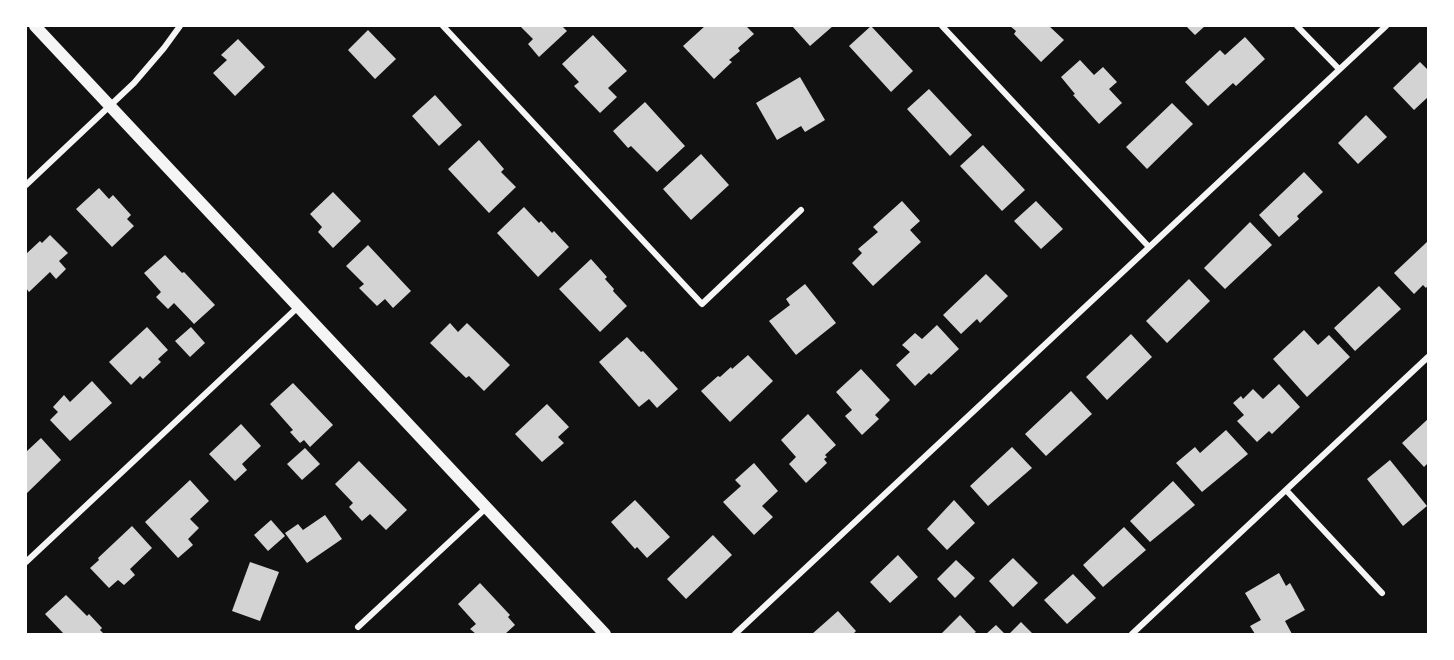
<!DOCTYPE html>
<html>
<head>
<meta charset="utf-8">
<style>
  body { margin:0 }
  #map { position:relative; width:1454px; height:660px; overflow:hidden; background:#111; font-family:"Titillium Web",sans-serif }
  canvas { display:block }
  .frame { position:absolute; inset:0; border:27px solid #fff; pointer-events:none }
</style>
</head>
<body>
<div id="map">
<canvas width="1454" height="660"></canvas>
<div class="frame"></div>
</div>
<script>
const c = document.querySelector('canvas').getContext('2d');
c.lineJoin = 'round';
function fillPath(path, color) { c.fillStyle = color; c.fill(path, 'evenodd'); }
const shape = rows => new Path2D(rows.map(r => 'M' + r).join(''));
function trace(path, color, width, dash) { c.strokeStyle = color; c.lineWidth = width; c.lineCap = dash ? 'butt' : 'round'; c.setLineDash(dash || []); c.stroke(path); }
fillPath(shape([
  [520,26,562,26,567,31,539,57,528,44,533,39],
  [705,26,746,26,754,34,738,48,740,51,729,60,732,62,714,79,683,46],
  [792,26,833,26,810,46],
  [871,26,913,71,891,92,849,46],
  [1010,26,1049,26,1064,40,1041,62,1014,34,1016,31],
  [1186,26,1205,26,1195,35],
  [368,30,396,59,375,79,348,50],
  [593,35,627,71,608,88,617,97,600,113,574,86,579,82,562,64],
  [1245,37,1265,59,1236,86,1233,83,1208,106,1185,82,1220,50,1225,55],
  [238,39,265,67,235,96,213,73,227,60,221,55],
  [1080,60,1094,75,1103,67,1117,82,1109,89,1122,103,1099,124,1073,95,1075,94,1061,77],
  [1420,62,1428,70,1428,97,1414,110,1393,88],
  [800,77,825,120,805,132,801,126,777,140,756,103],
  [929,89,972,135,950,156,907,109],
  [435,95,462,125,439,146,412,116],
  [645,102,685,146,657,172,631,146,628,148,613,131],
  [1172,103,1193,124,1147,169,1126,147],
  [1366,115,1387,137,1358,164,1338,143],
  [479,140,504,169,501,172,516,187,489,213,448,169],
  [983,145,1025,190,1002,211,960,166],
  [701,154,729,185,691,220,663,189],
  [1304,172,1323,192,1297,216,1299,219,1279,237,1259,215],
  [99,188,109,199,113,195,131,215,127,219,134,226,112,247,76,209],
  [333,192,361,221,333,248,318,232,322,227,310,214],
  [902,201,920,221,910,230,921,242,873,286,852,263,862,253,858,249,878,232,873,227],
  [1036,201,1063,229,1041,249,1014,221],
  [524,207,539,223,541,221,552,233,554,231,569,247,538,277,497,233],
  [1250,222,1272,245,1225,289,1204,268],
  [50,235,68,253,59,261,66,269,56,279,50,272,29,292,26,288,26,254,40,241,42,243],
  [1428,241,1428,285,1426,288,1423,285,1414,294,1394,273],
  [368,245,411,291,393,308,385,299,377,306,359,288,364,284,346,266],
  [165,255,182,273,184,272,215,305,194,324,174,303,168,309,156,297,161,292,144,273],
  [591,259,607,277,605,279,614,289,613,291,627,306,600,332,559,289],
  [986,274,1008,296,980,323,977,319,961,334,943,315],
  [1189,279,1210,301,1167,343,1146,321],
  [805,284,836,323,796,355,769,321,790,305,786,299],
  [1379,286,1401,309,1355,351,1334,328],
  [450,323,458,332,467,323,510,365,484,391,469,376,466,378,430,343],
  [937,325,959,349,931,375,929,373,915,386,896,365,910,352,902,345,915,333,922,339],
  [147,327,168,350,158,359,161,362,143,379,140,376,131,385,109,362],
  [191,327,205,343,190,357,175,341],
  [1304,330,1318,345,1329,335,1350,357,1307,397,1273,359],
  [1131,334,1152,357,1107,400,1086,377],
  [627,337,641,352,643,351,678,389,657,408,649,399,639,407,599,362],
  [748,355,773,381,730,422,701,391,718,376,720,377,731,367,732,369],
  [861,369,890,400,875,415,879,419,862,435,845,416,852,410,836,392],
  [92,381,112,403,70,441,50,420,58,412,53,407,64,395,70,402],
  [293,383,333,425,310,447,304,440,300,443,290,432,293,430,270,404],
  [1279,384,1300,407,1272,434,1269,431,1257,442,1237,421,1244,415,1233,403,1241,396,1243,399,1253,389,1263,399],
  [1071,391,1092,414,1046,456,1025,434],
  [547,404,569,427,558,437,564,443,542,462,515,434],
  [808,414,836,445,825,455,827,457,824,459,827,463,806,483,789,464,796,457,781,440],
  [1428,419,1428,463,1424,467,1402,443],
  [241,424,261,446,242,464,247,470,235,481,209,454],
  [1226,430,1248,454,1202,492,1176,463,1195,447,1200,453],
  [41,438,61,460,26,494,26,449,27,451],
  [1012,447,1032,468,988,506,970,486],
  [305,448,320,464,302,480,287,464],
  [1390,460,1427,506,1403,526,1367,479],
  [359,461,407,510,386,530,370,514,362,521,349,507,353,503,335,484],
  [754,463,778,491,762,506,773,517,754,535,723,502,741,486,735,480],
  [190,480,209,501,190,519,199,528,188,539,193,545,178,558,145,522],
  [1173,481,1195,505,1150,542,1130,521],
  [635,500,670,537,647,558,637,547,635,549,611,522],
  [954,500,975,523,947,550,927,529],
  [325,515,342,539,307,563,285,533,298,524,303,530],
  [271,520,285,536,268,551,254,535],
  [132,526,152,548,130,569,135,575,124,585,118,580,109,588,90,568,99,560,98,558],
  [1124,527,1146,550,1103,587,1083,565],
  [713,535,732,555,686,599,667,579],
  [898,555,918,577,890,603,870,582],
  [1013,558,1038,583,1013,607,989,581],
  [956,560,975,578,955,598,937,579],
  [250,562,279,572,260,621,232,611],
  [1279,573,1286,586,1290,583,1305,610,1285,621,1292,634,1255,634,1250,626,1261,620,1245,593],
  [1073,574,1096,598,1067,624,1044,600],
  [480,583,510,615,508,617,515,625,505,634,476,634,470,629,476,624,458,604],
  [66,595,87,616,89,614,102,628,100,630,104,634,64,634,45,614],
  [838,611,856,631,853,634,812,634],
  [960,615,976,632,973,634,941,634],
  [1021,622,1033,634,1009,634],
  [996,625,1005,634,986,634]
]), '#d3d3d3');
trace(shape([
  [443,26,702,304,801,210],
  [942,26,1149,247],
  [1297,26,1339,69],
  [26,185,134,83,164,48,180,26],
  [1286,490,1382,593],
  [26,562,298,307],
  [358,627,486,508],
  [735,634,1386,26],
  [1132,634,1428,357]
]), '#f5f5f5', 6);
trace(shape([
  [35,26,605,634]
]), '#f5f5f5', 12);
</script>
</body>
</html>
